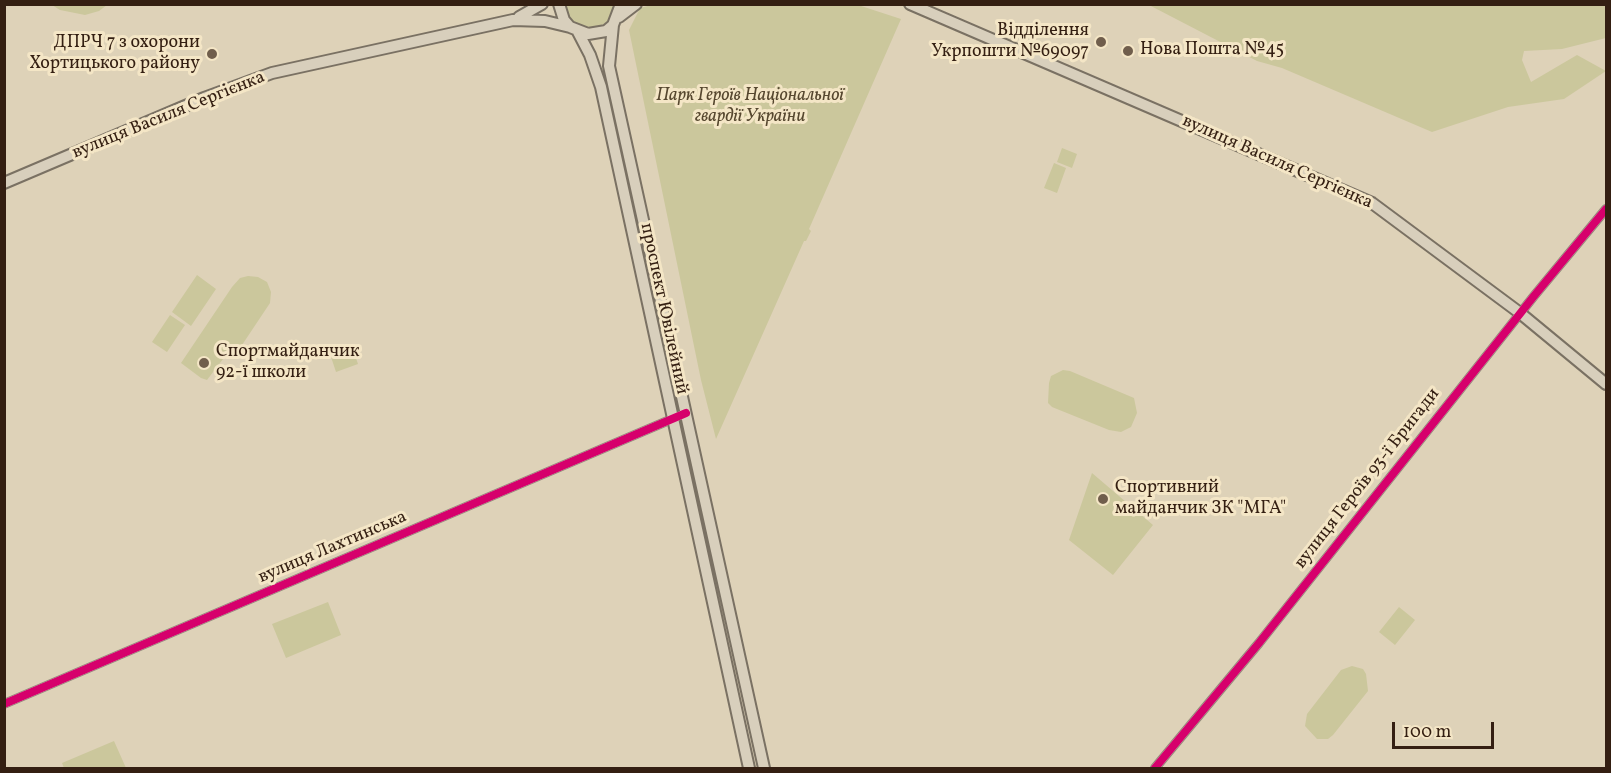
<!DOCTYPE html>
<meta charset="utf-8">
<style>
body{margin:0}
#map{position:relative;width:1611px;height:773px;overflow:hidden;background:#ded2b8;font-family:Vollkorn,serif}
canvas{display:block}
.frame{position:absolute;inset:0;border:6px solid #341f12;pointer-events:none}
.scale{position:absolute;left:1392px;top:722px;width:102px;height:27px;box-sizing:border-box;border:3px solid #341f12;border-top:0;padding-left:8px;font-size:18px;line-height:21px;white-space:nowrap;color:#341f12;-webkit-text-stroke:4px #f4e6c6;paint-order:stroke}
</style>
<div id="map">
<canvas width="1611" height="773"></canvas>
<div class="frame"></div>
<div class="scale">100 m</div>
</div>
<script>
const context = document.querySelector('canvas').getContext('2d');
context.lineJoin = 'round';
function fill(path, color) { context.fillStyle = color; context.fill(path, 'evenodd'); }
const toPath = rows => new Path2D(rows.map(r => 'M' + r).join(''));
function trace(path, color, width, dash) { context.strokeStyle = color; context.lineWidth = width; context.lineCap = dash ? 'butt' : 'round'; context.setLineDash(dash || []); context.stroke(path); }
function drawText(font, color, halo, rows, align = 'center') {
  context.font = font + ' Vollkorn,serif'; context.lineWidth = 6; context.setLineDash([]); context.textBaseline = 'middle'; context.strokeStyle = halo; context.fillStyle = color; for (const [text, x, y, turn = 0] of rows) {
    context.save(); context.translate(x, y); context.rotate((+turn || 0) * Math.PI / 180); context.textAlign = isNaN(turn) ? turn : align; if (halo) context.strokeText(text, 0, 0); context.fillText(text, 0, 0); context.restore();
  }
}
const green = toPath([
 [655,4,858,5,901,19,809,229,811,231,806,241,804,241,716,439,701,380,629,30,640,8],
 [52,5,107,5,99,11,85,15,60,10],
 [564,5,614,5,610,18,604,24,588,29,573,23,567,17],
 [1149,5,1606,5,1606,38,1562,49,1524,51,1522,60,1531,82,1577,55,1606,71,1564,99,1508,107,1432,132,1282,68,1257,61],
 [604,67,677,395,673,397,602,68],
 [1062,148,1077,154,1072,168,1057,162],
 [1054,163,1066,168,1057,193,1044,188],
 [197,275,216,289,191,326,172,312],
 [248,276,258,277,267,282,271,292,270,303,236,354,223,359,207,380,201,378,181,363,232,287,240,278],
 [170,315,185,325,167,352,152,342],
 [353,349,358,364,336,372,331,357],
 [1063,370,1070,371,1134,398,1137,413,1131,427,1121,432,1109,430,1052,407,1048,403,1049,383,1051,376],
 [1092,473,1153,525,1113,575,1069,540],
 [328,602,341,635,286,658,272,624],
 [1399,607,1415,620,1395,645,1379,632],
 [1352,666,1363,669,1366,674,1368,691,1333,735,1328,739,1317,739,1305,726,1307,714,1341,670],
 [114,741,126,768,64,768,62,763]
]);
const minor = toPath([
 [4,704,686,413],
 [1155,768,1259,643,1534,296,1606,209]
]);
const major = toPath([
 [559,4,564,20,570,27,588,34,606,31,613,25,621,4],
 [910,4,1372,203,1520,313,1606,384],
 [519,17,542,4],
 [619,17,636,4],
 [613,25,609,66,764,768],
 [578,32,590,55,601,87,749,768],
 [4,183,204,98,272,73,513,20,545,21,570,27]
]);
const cycleway = toPath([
 [4,704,686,413],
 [1155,768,1259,643,1534,296,1606,209]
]);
const markers = [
 [1101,42,6,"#705e4c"],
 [1128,51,6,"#705e4c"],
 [212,54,6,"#705e4c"],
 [204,363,6,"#705e4c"],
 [1103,499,6,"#705e4c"]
];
const poiNames = [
 ["Відділення",1089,32,"right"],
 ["Укрпошти №69097",1089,53,"right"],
 ["ДПРЧ 7 з охорони",200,44,"right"],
 ["Хортицького району",200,65,"right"],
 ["Нова Пошта №45",1140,51],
 ["Спортмайданчик",216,353],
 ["92-ї школи",216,374],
 ["Спортивний",1115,489],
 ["майданчик ЗК \"МГА\"",1115,510]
];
const parkNames = [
 ["Парк Героїв Національної",750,97],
 ["гвардії України",750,118]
];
const streetNames = [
 ["вулиця Василя Сергієнка",169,116,-22],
 ["вулиця Василя Сергієнка",1277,163,24],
 ["проспект Ювілейний",663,309,78],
 ["вулиця Героїв 93-ї Бригади",1368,479,-52],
 ["вулиця Лахтинська",333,548,-23]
];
fill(green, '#cbc79c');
trace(minor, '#928979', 10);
trace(major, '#7a7163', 14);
trace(minor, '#e4ded1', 8);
trace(major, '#d8cfbc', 10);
trace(cycleway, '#d6006c', 8);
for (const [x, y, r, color] of markers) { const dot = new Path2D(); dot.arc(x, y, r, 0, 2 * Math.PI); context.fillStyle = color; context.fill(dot); trace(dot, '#f4e6c6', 2); }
drawText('18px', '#341f12', '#f4e6c6', poiNames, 'left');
drawText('italic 18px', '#56472f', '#f4e6c6', parkNames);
drawText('18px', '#341f12', '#f4e6c6', streetNames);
</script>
